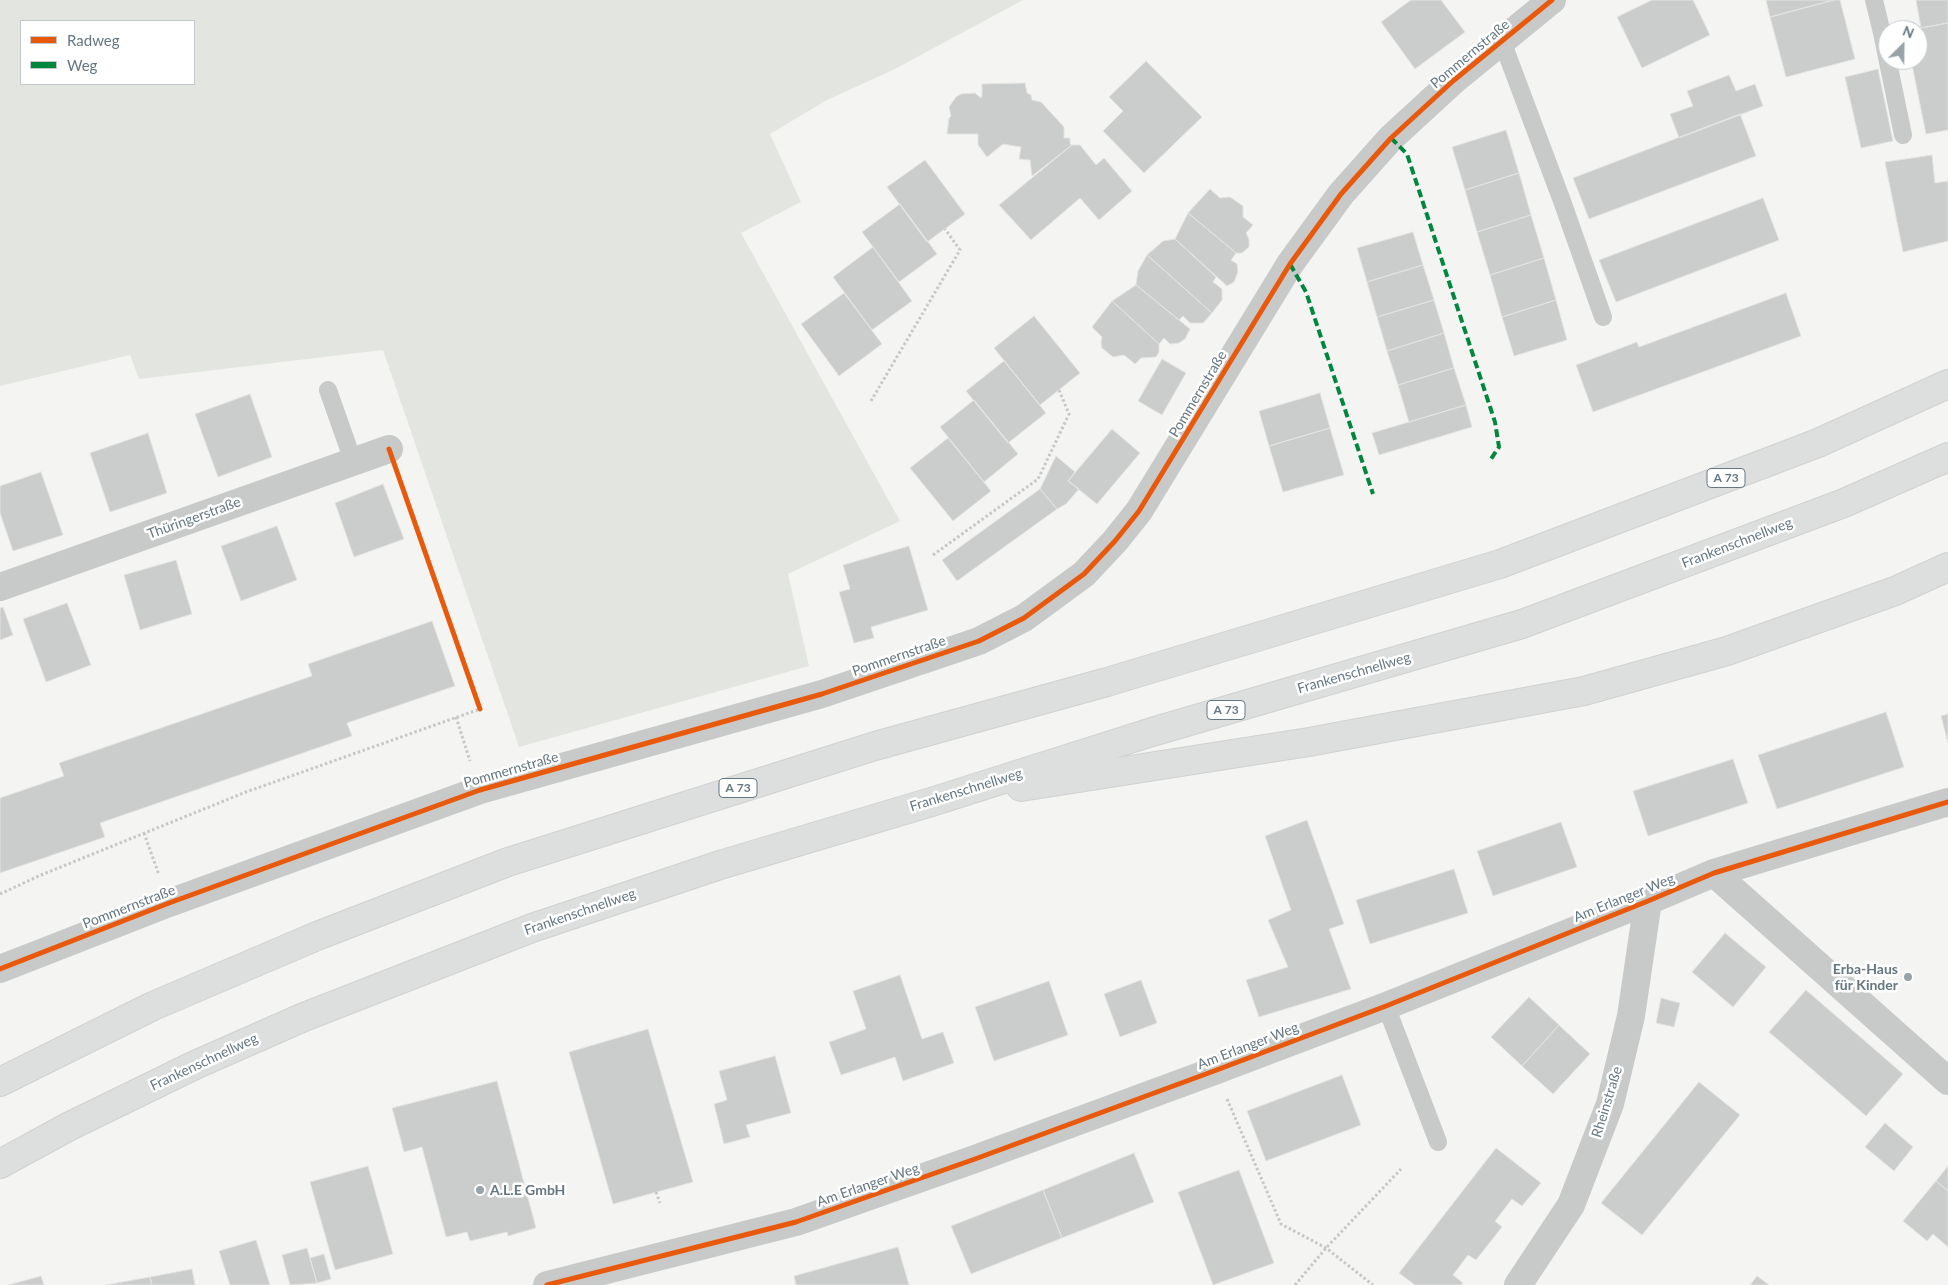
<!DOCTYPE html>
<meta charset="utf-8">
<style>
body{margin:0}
#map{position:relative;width:1948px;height:1285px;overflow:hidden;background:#f4f4f2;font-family:Lato,sans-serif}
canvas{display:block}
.legend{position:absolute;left:20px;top:20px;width:175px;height:65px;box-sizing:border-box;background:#fff;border:1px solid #c1c9cd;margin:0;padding:6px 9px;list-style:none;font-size:15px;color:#657781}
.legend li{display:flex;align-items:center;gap:10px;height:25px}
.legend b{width:25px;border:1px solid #c1c9cd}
.north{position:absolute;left:1878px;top:20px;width:50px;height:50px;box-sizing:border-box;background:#fff;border:1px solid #c1c9cd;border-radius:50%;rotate:23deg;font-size:14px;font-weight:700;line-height:20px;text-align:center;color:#657781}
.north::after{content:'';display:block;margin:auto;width:18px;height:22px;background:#97a3a9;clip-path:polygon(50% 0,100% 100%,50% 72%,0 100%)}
</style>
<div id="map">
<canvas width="1948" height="1285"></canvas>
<ul class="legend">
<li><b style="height:6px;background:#e8590c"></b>Radweg</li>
<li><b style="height:6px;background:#00873e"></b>Weg</li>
</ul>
<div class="north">N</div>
</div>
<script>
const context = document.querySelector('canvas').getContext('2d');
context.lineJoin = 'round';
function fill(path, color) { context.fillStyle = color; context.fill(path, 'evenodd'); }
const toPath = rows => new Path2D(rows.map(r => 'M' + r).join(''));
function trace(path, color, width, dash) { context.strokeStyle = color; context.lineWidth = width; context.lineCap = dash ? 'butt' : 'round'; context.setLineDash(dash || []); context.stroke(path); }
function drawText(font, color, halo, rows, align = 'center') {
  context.font = font + ' Lato,sans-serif'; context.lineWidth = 5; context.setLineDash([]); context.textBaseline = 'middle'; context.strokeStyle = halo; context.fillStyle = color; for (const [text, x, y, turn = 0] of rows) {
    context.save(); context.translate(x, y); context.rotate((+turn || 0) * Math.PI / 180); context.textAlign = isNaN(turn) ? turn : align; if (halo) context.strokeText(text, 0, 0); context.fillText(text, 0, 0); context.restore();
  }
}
const green = toPath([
 [0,0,1023,0,893,70,827,100,770,134,801,202,741,233,900,521,788,574,809,666,519,747,383,350,139,379,130,355,0,386],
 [21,21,194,21,194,84,21,84]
]);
const building = toPath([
 [1411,0,1441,0,1465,32,1415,69,1381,22,1411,0],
 [1652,0,1693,0,1710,35,1642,68,1617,17,1652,0],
 [1766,0,1834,0,1770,17,1766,0],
 [1834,0,1840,0,1855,59,1786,77,1770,17,1834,0],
 [1916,0,1948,0,1948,23,1921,28,1916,0],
 [1948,23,1948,130,1926,134,1911,60,1918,60,1918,30,1909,30,1948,23],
 [1146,61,1202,117,1144,173,1103,131,1123,111,1109,97,1146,61],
 [1878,69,1893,141,1861,148,1845,77,1878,69],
 [1729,75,1736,91,1755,84,1763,106,1679,138,1670,114,1693,106,1687,91,1729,75],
 [1025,83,1027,93,1031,95,1032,100,1041,102,1064,127,1064,138,1070,138,1070,144,1072,145,1032,176,1030,160,1019,159,1021,147,1003,144,987,157,978,145,978,134,947,134,949,118,951,116,949,107,956,97,961,94,975,93,981,98,982,96,982,84,1025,83],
 [1740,114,1756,156,1589,219,1573,178,1740,114],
 [1506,130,1519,173,1465,190,1452,147,1506,130],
 [1072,145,1080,145,1096,165,1104,158,1132,191,1099,220,1080,198,1031,240,999,205,1072,145],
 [1932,155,1935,183,1948,181,1948,241,1903,252,1885,162,1932,155],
 [925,160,965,214,927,242,887,187,925,160],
 [1519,173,1531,215,1477,232,1465,190,1519,173],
 [1210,189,1220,198,1230,197,1243,206,1243,217,1253,225,1246,233,1249,239,1249,247,1242,253,1236,253,1188,213,1210,189],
 [1763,198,1779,240,1616,302,1599,260,1763,198],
 [900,204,937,254,899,282,862,232,900,204],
 [1188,213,1236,253,1231,260,1237,264,1238,272,1234,282,1227,286,1175,239,1188,213],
 [1531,215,1544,258,1490,275,1477,232,1531,215],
 [1413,232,1423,265,1367,282,1357,248,1413,232],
 [1175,239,1216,277,1213,282,1222,289,1222,300,1212,313,1147,255,1163,241,1175,239],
 [873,247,912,301,872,330,833,277,873,247],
 [1147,255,1212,313,1203,323,1190,323,1183,316,1179,320,1136,285,1138,271,1147,255],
 [1544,258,1556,300,1502,317,1490,275,1544,258],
 [1423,265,1434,300,1377,317,1367,282,1423,265],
 [1136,285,1190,329,1185,339,1179,343,1170,344,1164,338,1159,344,1112,301,1136,285],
 [844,293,882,344,839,376,801,324,844,293],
 [1786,293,1801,336,1593,412,1576,365,1637,342,1639,347,1786,293],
 [1434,300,1444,333,1387,351,1377,317,1434,300],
 [1556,300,1567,340,1514,356,1502,317,1556,300],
 [1112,301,1159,344,1159,352,1156,357,1141,358,1135,364,1124,355,1113,357,1102,348,1101,342,1102,337,1092,327,1112,301],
 [1034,316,1080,373,1040,405,994,348,1034,316],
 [1444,333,1454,368,1398,385,1387,351,1444,333],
 [1162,359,1186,373,1162,415,1138,401,1162,359],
 [1004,361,1046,413,1008,443,966,391,1004,361],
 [1454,368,1466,405,1409,422,1398,385,1454,368],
 [1320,393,1330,428,1269,446,1259,411,1320,393],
 [250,394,272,457,218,477,195,414,250,394],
 [974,400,1018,454,984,482,940,427,974,400],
 [1466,405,1472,427,1379,455,1372,433,1466,405],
 [1330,428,1344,475,1283,492,1269,446,1330,428],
 [1112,429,1140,453,1097,504,1068,481,1112,429],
 [148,433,167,493,110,512,90,453,148,433],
 [948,438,991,491,953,521,910,468,948,438],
 [1056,456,1075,472,1068,481,1079,489,1066,504,1057,509,1040,489,1056,456],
 [41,472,63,535,13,551,0,513,0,486,41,472],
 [383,484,404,539,354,557,335,503,383,484],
 [1040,489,1057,509,957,581,942,560,1040,489],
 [277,526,297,580,241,601,221,546,277,526],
 [909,546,928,610,871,627,874,638,854,643,839,592,850,589,843,565,909,546],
 [176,560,192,614,140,630,124,575,176,560],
 [67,603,91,665,46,682,23,619,67,603],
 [3,607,13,635,0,640,0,608,3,607],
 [432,621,455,686,347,723,352,736,100,823,105,837,0,873,0,798,64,776,59,763,312,676,308,664,432,621],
 [1886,712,1904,767,1777,809,1758,755,1886,712],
 [1948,714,1948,743,1941,716,1948,714],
 [1733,759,1748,803,1648,836,1633,791,1733,759],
 [1307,820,1344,924,1329,929,1351,989,1259,1017,1246,980,1288,967,1268,920,1291,910,1265,836,1307,820],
 [1561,822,1577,867,1493,896,1477,851,1561,822],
 [1454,869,1468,913,1370,944,1356,900,1454,869],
 [1725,933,1766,967,1733,1007,1692,972,1725,933],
 [900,975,922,1039,943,1032,954,1063,903,1081,895,1057,841,1075,829,1042,866,1029,853,991,900,975],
 [1141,980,1157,1023,1120,1037,1104,994,1141,980],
 [1049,981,1068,1035,994,1061,975,1007,1049,981],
 [1806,990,1903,1074,1866,1116,1769,1032,1806,990],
 [1529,997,1559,1025,1522,1066,1491,1037,1529,997],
 [1661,998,1680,1003,1674,1027,1656,1023,1661,998],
 [1559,1025,1590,1054,1553,1094,1522,1066,1559,1025],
 [648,1029,693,1182,613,1204,569,1052,648,1029],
 [775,1056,791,1113,746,1125,750,1137,724,1144,714,1104,727,1100,719,1071,775,1056],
 [1342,1075,1361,1125,1266,1161,1247,1111,1342,1075],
 [497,1081,536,1228,508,1236,507,1232,470,1241,467,1232,446,1237,422,1147,404,1152,392,1108,497,1081],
 [1699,1082,1740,1115,1642,1235,1601,1203,1699,1082],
 [1885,1123,1913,1147,1894,1171,1865,1147,1885,1123],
 [1496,1148,1541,1183,1522,1206,1512,1199,1495,1221,1502,1227,1476,1260,1468,1255,1453,1275,1463,1283,1461,1285,1415,1285,1399,1273,1496,1148],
 [1134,1153,1154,1202,1062,1238,1043,1190,1134,1153],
 [368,1166,393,1254,335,1270,310,1182,368,1166],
 [1948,1166,1948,1191,1936,1181,1948,1166],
 [1239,1170,1274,1263,1213,1285,1178,1192,1239,1170],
 [1936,1181,1948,1191,1948,1247,1933,1234,1927,1241,1903,1221,1936,1181],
 [1043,1190,1062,1238,971,1274,951,1226,1043,1190],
 [256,1240,270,1285,230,1285,219,1251,256,1240],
 [898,1247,909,1285,796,1285,794,1276,898,1247],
 [307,1248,317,1283,290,1285,282,1255,307,1248],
 [324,1254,331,1279,317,1283,310,1258,324,1254],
 [192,1269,195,1285,152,1285,150,1277,192,1269],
 [41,1276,44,1285,8,1285,41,1276],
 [1757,1276,1769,1285,1750,1285,1757,1276],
 [150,1277,152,1285,106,1285,150,1277]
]);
const path = toPath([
 [871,401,960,250,945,229],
 [933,555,1038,479,1069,414,1059,390],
 [456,717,470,761],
 [144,833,159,875],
 [0,894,41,875,246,792,480,709],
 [1227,1099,1281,1224,1326,1248,1373,1285],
 [656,1192,660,1203],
 [1295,1285,1326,1248,1401,1169]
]);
const service = toPath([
 [1874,0,1882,33,1903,135],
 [1502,41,1562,201,1603,317],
 [328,390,353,461],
 [1386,1006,1438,1142]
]);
const minor = toPath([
 [0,587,389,449],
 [1714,873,1948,1081],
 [0,969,169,903,480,790,822,694,979,641,1024,618,1084,574,1115,541,1139,511,1290,264,1341,194,1391,138,1453,81,1552,0],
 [547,1285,796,1222,975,1159,1214,1071,1386,1006,1648,901,1714,873,1948,802],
 [1518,1285,1571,1205,1610,1104,1631,1016,1648,901]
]);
const motorway = toPath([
 [1021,787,1309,742,1584,691,1727,651,1895,591,1948,567],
 [0,1082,153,1006,317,936,508,862,875,746,1107,682,1500,564,1818,443,1948,384],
 [0,1164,68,1127,195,1065,304,1017,532,928,723,864,931,802,1152,732,1522,624,1844,503,1948,457]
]);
const quiet = toPath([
 [1391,138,1407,154,1495,422,1499,447,1491,459],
 [1290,264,1306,292,1373,494]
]);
const cycleway = toPath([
 [389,449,480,709],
 [0,969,169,903,480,790,822,694,979,641,1024,618,1084,574,1115,541,1139,511,1290,264,1341,194,1391,138,1453,81,1552,0],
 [547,1285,796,1222,975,1159,1214,1071,1386,1006,1648,901,1714,873,1948,802]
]);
const markers = [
 [1908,977,5,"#97a3a9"],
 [480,1190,5,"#97a3a9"]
];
const shields = [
 [1726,478,38],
 [1226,710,38],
 [738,788,38]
];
const shieldNames = [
 ["A 73",1726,478],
 ["A 73",1226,710],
 ["A 73",738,788]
];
const streetNames = [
 ["Pommernstraße",1470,54,-40],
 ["Pommernstraße",1198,394,-59],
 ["Thüringerstraße",194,518,-20],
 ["Frankenschnellweg",1737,543,-21],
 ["Pommernstraße",899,656,-19],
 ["Frankenschnellweg",1354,673,-16],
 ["Pommernstraße",511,770,-16],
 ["Frankenschnellweg",966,790,-17],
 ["Am Erlanger Weg",1624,898,-22],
 ["Pommernstraße",129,907,-21],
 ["Frankenschnellweg",580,912,-19],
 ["Am Erlanger Weg",1248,1046,-21],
 ["Frankenschnellweg",204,1062,-25],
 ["Rheinstraße",1607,1102,-73],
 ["Am Erlanger Weg",868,1185,-19]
];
const poiNames = [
 ["Erba-Haus",1898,969],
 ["für Kinder",1898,985],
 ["A.L.E GmbH",490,1190,"left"]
];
fill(green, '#e3e6e0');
fill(building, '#cbcccc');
trace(building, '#e3e3e2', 1);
trace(motorway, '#d0d1d1', 30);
trace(path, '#c6c7c8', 3, [2.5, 2.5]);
trace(service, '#c8caca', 18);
trace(minor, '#c8caca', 28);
trace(motorway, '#dddede', 28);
trace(quiet, '#00873e', 4, [8, 4]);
trace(cycleway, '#e8590c', 5);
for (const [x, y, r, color] of markers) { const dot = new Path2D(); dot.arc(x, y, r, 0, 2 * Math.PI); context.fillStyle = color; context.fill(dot); trace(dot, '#fff', 2); }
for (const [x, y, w] of shields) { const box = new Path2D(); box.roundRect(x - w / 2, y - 9.5, w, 19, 4); context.fillStyle = '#fff'; context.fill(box); trace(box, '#657781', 1); }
drawText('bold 12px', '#657781', null, shieldNames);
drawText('14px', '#657781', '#fff', streetNames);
drawText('bold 14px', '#657781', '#fff', poiNames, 'right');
</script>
